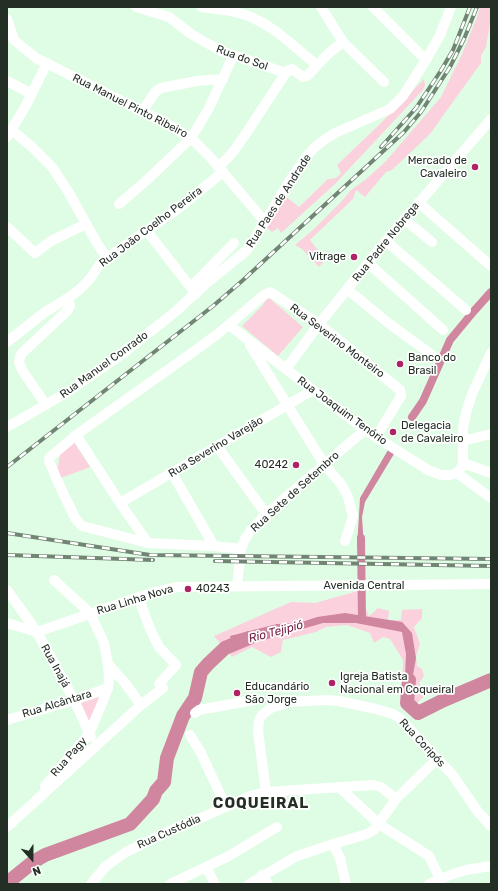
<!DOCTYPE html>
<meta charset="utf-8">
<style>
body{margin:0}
#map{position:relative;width:498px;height:891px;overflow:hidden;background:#dffde4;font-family:Rubik,sans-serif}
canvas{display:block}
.frame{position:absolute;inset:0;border:8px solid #232e25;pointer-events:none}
.north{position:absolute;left:12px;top:839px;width:40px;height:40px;-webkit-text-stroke:3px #fff;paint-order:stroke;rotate:159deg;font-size:11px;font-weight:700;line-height:16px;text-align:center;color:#232e25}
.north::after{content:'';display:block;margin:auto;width:14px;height:18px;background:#232e25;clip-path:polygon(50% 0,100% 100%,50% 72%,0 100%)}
</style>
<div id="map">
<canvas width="498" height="891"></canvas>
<div class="frame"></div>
<div class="north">N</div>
</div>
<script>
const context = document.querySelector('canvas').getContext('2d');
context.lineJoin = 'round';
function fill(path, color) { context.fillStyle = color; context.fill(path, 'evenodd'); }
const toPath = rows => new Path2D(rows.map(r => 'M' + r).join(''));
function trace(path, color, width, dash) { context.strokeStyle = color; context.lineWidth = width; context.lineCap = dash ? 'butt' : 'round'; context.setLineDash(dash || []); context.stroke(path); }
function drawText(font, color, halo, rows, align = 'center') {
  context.font = font + ' Rubik,sans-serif'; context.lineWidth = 3.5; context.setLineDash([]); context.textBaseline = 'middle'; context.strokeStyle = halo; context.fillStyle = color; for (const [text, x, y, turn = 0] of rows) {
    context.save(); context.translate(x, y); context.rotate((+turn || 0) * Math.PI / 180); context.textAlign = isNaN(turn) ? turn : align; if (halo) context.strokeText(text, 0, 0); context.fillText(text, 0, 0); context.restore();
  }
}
const green = toPath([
 [480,7,491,7,491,18,486,47,481,56,481,63,430,134,392,170,386,172,365,197,356,190,353,199,310,240,325,260,319,267,302,249,295,245,314,229,341,202,351,190,365,180,386,161,441,97,462,54,477,17],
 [424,79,425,86,422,91,335,184,281,233,278,228,272,232,266,227,284,195,299,207,328,179,336,178,341,173,337,165,380,124],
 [268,297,303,327,278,356,242,326,262,306],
 [72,439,90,467,58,479,58,467,60,454],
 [358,591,369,616,378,608,389,611,388,620,401,620,402,610,422,609,422,618,414,627,420,644,416,656,417,666,422,669,424,676,419,683,420,686,426,686,427,694,416,704,402,694,403,660,390,639,383,637,374,643,370,633,347,625,326,627,316,632,283,640,281,652,271,657,252,647,232,657,214,636,291,602,315,603],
 [104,694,91,727,80,703,99,697]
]);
const water = toPath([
 [388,450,394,454,365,502,362,517,364,547,357,547,360,498],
 [345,613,402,622,412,633,416,658,409,698,404,700,406,654,402,632,356,623,323,623,233,649,230,636,277,624,299,623,317,617]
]);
const canal = toPath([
 [412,417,423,401,450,340,474,311,491,292],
 [361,538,362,620]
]);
const river = toPath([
 [409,680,407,703,418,713,444,700,491,680],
 [7,883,33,862,45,855,130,824,153,799,156,791,164,782,167,758,183,716,195,698,201,672,208,664,225,648,249,638]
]);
const minor = toPath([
 [136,7,169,17,191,34,221,51,286,73],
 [201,7,231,11,249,16,263,23,277,32,317,65],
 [321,7,343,42,384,82],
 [373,7,426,60],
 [7,19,14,40,36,58,162,121,191,138,210,157,265,222],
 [7,81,32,94],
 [142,112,155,92,161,88,197,81,223,79],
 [12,130,32,147,52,167,69,193,98,245,107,258],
 [7,137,25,107,47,63],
 [219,167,233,152,245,135,287,71,292,69,303,77,307,76,329,53,343,42],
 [418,202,491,266],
 [119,204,147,180,191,138,208,110,233,56],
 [404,219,432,242],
 [7,227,35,253,51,241,86,224],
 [146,230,196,294],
 [386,241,466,310],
 [368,263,443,330],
 [191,287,234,243],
 [347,289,387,322,432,355],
 [229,325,365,430,428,470,441,475,450,475,457,473,461,468,463,463,463,428,466,413,472,394,491,353],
 [7,342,45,312,68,298,80,289,89,280,100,264,107,258,175,211,223,172],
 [250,345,324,464,341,484,348,497,353,517,345,541],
 [286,369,319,324,386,241,491,119],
 [46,405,22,370,19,362,20,357,22,353,68,310,70,306,68,298],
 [7,427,66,393,121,355,175,312,209,281,246,251,252,243,290,180,306,157,314,148,324,140,335,133,390,109,403,96,426,60,440,35,451,7],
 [76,435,120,503,148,543],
 [462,441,491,434],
 [217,446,266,514],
 [463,463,491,473],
 [172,473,214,546],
 [457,473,491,498],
 [120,503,313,390],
 [241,549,214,546,148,543,82,526,75,518,57,480,49,461,49,458,76,435,200,347,220,332,264,295,270,292,319,324,400,390,401,396,376,437],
 [237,586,241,549,245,539,251,530,266,514,365,430],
 [7,590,37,632,74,700,91,737],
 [7,623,37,632,151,593,178,587,491,584],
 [108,664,125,683,141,705],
 [195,713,199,710,254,700],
 [7,720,74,700,108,688],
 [190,735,201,753,226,807],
 [45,786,89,734,103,701,108,688,109,680,108,664,104,643,90,613,54,580],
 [339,787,379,824,429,856,440,879],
 [266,792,258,731,259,720,262,715,271,708,290,702,326,700,339,701,376,709,393,714,401,719,437,759,452,774,478,812,491,826],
 [7,827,141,705,163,688,159,684,176,665,159,647,151,631,138,597],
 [333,844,340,858,346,884],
 [206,867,215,884],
 [262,875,268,884],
 [91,884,106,866,126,852,176,828,192,822,250,796,266,792,373,785,381,787,396,799],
 [170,884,227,857,277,827],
 [249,884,297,856,333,844,367,834,374,830,396,799,437,759],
 [429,884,453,874,466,870,491,866]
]);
const rail = toPath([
 [381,147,416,108,440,72,453,50,470,7],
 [7,467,213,306,242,281,404,132,421,112,450,67,464,39,477,7],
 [7,533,150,555,491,559],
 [7,555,153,560],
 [215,561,491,566]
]);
const markers = [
 [475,167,4,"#ad2363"],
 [354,257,4,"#ad2363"],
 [400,364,4,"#ad2363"],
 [393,432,4,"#ad2363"],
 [296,465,4,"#ad2363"],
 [188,589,4,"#ad2363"],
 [332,683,4,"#ad2363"],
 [237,693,4,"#ad2363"]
];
const streetNames = [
 ["Rua do Sol",242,58,20],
 ["Rua Manuel Pinto Ribeiro",130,106,27],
 ["Rua Paes de Andrade",279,201,-57],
 ["Rua João Coelho Pereira",151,227,-37],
 ["Rua Padre Nobrega",386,242,-51],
 ["Rua Severino Monteiro",337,341,37],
 ["Rua Manuel Conrado",104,365,-36],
 ["Rua Joaquim Tenório",342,411,36],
 ["Rua Severino Varejão",216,447,-31],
 ["Rua Sete de Setembro",295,492,-42],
 ["Avenida Central",364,586],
 ["Rua Linha Nova",135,600,-17],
 ["Rua Inajá",55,666,61],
 ["Rua Alcântara",57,704,-17],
 ["Rua Coripós",422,743,47],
 ["Rua Pagy",69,757,-49],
 ["Rua Custódia",169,832,-24]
];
const poiNames = [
 ["Mercado de",467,161,"right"],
 ["Cavaleiro",467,174,"right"],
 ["Vitrage",346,257,"right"],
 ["Banco do",408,358],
 ["Brasil",408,371],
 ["Delegacia",401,426],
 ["de Cavaleiro",401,439],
 ["40242",288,465,"right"],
 ["40243",196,589],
 ["Igreja Batista",340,677],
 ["Nacional em Coqueiral",340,690],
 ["Educandário",245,687],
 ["São Jorge",245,700]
];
const waterNames = [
 ["Rio Tejipió",276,632,-15]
];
const districtNames = [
 ["COQUEIRAL",261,804]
];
fill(green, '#fcd1de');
fill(water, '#d0869f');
trace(canal, '#d0869f', 8);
trace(river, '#d0869f', 14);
trace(minor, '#fff', 10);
trace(rail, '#728575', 4);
trace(rail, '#fff', 2.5, [8]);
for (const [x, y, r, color] of markers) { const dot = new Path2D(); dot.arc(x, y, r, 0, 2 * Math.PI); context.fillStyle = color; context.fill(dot); trace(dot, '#fff', 1.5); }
drawText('11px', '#232e25', '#fff', streetNames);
drawText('11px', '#232e25', '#fff', poiNames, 'left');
drawText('italic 12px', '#772146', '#fff', waterNames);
context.letterSpacing = '1px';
drawText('bold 15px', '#232e25', '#fff', districtNames);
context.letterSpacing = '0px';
</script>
